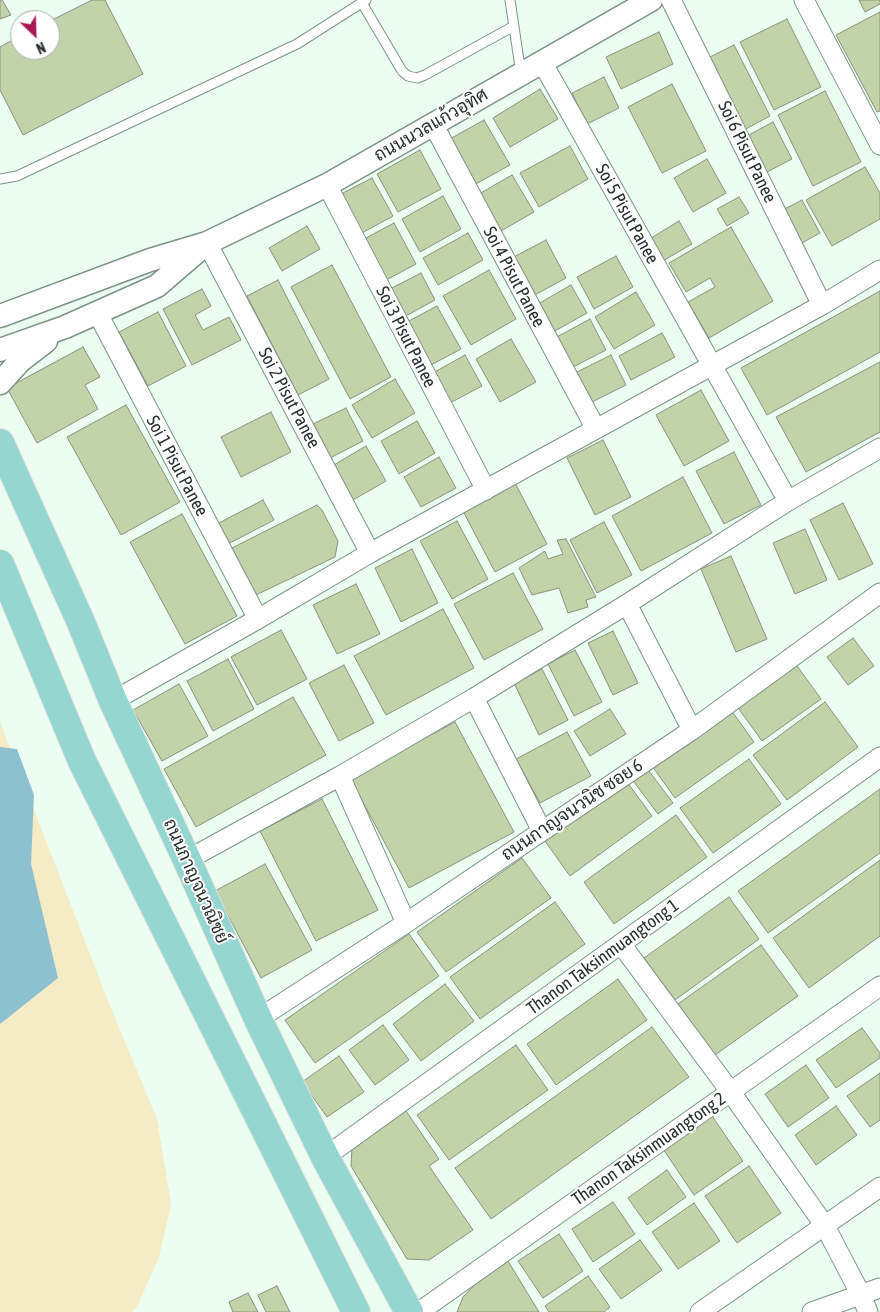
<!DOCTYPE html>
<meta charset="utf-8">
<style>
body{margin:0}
#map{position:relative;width:880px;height:1312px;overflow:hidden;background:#ebfef1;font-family:"Asap Condensed",sans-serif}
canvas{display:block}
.north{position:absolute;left:10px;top:10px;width:50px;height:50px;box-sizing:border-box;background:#fff;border:1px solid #a9acaa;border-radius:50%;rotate:156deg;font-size:14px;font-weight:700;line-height:20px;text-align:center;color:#27302a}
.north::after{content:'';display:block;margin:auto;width:18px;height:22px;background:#a91953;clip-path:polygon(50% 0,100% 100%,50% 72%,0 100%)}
</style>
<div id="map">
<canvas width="880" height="1312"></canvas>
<div class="north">N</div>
</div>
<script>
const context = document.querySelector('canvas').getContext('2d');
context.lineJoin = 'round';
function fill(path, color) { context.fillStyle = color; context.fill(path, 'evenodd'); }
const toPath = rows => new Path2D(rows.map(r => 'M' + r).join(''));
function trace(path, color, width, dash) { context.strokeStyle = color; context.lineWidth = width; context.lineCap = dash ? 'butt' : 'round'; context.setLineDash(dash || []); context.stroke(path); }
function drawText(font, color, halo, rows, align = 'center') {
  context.font = font + ' "Asap Condensed",Sarabun,sans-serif'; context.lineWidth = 4; context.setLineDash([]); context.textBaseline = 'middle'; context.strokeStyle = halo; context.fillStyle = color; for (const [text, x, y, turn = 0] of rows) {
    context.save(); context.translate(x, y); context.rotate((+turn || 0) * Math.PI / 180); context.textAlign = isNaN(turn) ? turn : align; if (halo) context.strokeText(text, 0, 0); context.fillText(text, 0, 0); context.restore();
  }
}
const green = toPath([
 [0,722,110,1006,157,1119,171,1204,159,1257,137,1307,132,1312,0,1312]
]);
const water = toPath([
 [0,747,17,749,34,795,31,864,58,978,0,1024]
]);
const building = toPath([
 [0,0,2,0,11,15,0,19,0,0],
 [92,0,105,0,143,74,23,135,0,90,0,47,20,36,20,50,50,50,50,21,92,0],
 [859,0,880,0,880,4,865,12,859,0],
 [880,12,880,111,877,112,836,35,880,12],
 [787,19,821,87,774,110,740,42,787,19],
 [659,32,673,64,621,89,606,57,659,32],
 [734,45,770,116,742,131,706,59,734,45],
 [604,77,619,108,587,124,572,93,604,77],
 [672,84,706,151,662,173,628,107,672,84],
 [540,89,558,119,510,147,493,118,540,89],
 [825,91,861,162,813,186,778,115,825,91],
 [484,120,510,165,474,185,448,140,484,120],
 [773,122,792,159,767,172,747,136,773,122],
 [570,146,588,179,539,207,520,173,570,146],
 [420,150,441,189,398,212,377,174,420,150],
 [707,159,726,193,693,212,674,178,707,159],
 [865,167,880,193,880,219,832,246,806,200,865,167],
 [512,175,534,212,501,231,479,194,512,175],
 [372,178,393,216,362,233,341,194,372,178],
 [443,196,461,229,420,252,402,219,443,196],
 [739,197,749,213,727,226,717,209,739,197],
 [802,200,820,233,800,244,781,211,802,200],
 [679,221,692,244,661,262,648,240,679,221],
 [394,223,416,264,386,280,364,239,394,223],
 [307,226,320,249,282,271,269,248,307,226],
 [731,227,773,301,709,338,688,302,715,287,710,278,686,292,669,263,731,227],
 [468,233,483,260,438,285,423,258,468,233],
 [546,240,566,278,533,296,512,258,546,240],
 [616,256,633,287,594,309,577,277,616,256],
 [332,265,391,377,350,399,291,287,332,265],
 [489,270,516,319,471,345,443,296,489,270],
 [421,273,435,300,404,317,390,289,421,273],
 [278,280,329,379,298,395,247,296,278,280],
 [571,285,587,313,553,332,538,304,571,285],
 [202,289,211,306,195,315,203,330,229,317,241,340,192,365,163,309,202,289],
 [880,291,880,352,767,415,741,368,880,291],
 [636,292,655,325,614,349,595,317,636,292],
 [437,306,461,349,429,366,405,323,437,306],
 [158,312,186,366,148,386,119,332,158,312],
 [590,319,606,350,571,368,555,338,590,319],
 [662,333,675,357,631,380,619,356,662,333],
 [511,339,536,382,500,402,476,359,511,339],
 [83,347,100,377,85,385,98,409,37,443,7,388,83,347],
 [465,355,482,386,450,403,433,373,465,355],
 [611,355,626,385,590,403,575,373,611,355],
 [880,362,880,432,806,472,776,417,880,362],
 [395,379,415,413,372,438,352,405,395,379],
 [701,390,729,441,684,466,656,415,701,390],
 [126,405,180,502,121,535,67,437,126,405],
 [346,408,363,441,330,458,313,424,346,408],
 [271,412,291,452,241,477,221,437,271,412],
 [417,421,435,453,399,474,381,441,417,421],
 [603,440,631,497,595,515,567,458,603,440],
 [366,446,386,481,353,500,332,466,366,446],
 [734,452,761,505,724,524,696,471,734,452],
 [439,457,456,488,421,507,404,477,439,457],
 [683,477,712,533,641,571,612,516,683,477],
 [515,483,547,544,495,572,463,511,515,483],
 [263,500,274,520,228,544,217,524,263,500],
 [843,503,873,564,839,580,810,520,843,503],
 [317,505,322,510,338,541,335,557,256,595,232,548,317,505],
 [182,514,237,616,185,644,130,542,182,514],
 [457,521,488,579,452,599,420,541,457,521],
 [604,522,632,575,597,593,570,540,604,522],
 [805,529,827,580,795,594,773,543,805,529],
 [566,539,596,597,586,600,588,607,568,613,559,588,532,595,519,568,545,551,548,559,563,554,557,540,566,539],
 [412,549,438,603,401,622,375,568,412,549],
 [731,556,767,639,736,652,701,569,731,556],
 [513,573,543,629,484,660,454,604,513,573],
 [356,584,380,634,337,654,313,605,356,584],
 [443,609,474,668,386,715,354,656,443,609],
 [281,630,307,679,257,705,231,657,281,630],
 [613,631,638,683,613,695,588,643,613,631],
 [853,638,874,666,848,685,827,657,853,638],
 [575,650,602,702,574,716,548,664,575,650],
 [228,659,254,709,213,731,187,681,228,659],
 [795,663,821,699,762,741,736,705,795,663],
 [344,665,374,723,339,741,309,683,344,665],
 [542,669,568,720,539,735,514,683,542,669],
 [179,684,208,736,162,761,133,710,179,684],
 [293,697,326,755,196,827,164,769,293,697],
 [825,702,858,747,787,800,753,755,825,702],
 [610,709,626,734,590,756,574,731,610,709],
 [731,710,754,742,675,798,652,766,731,710],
 [455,722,514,832,409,888,350,778,455,722],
 [567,732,591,776,540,803,516,759,567,732],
 [749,759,781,804,713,853,680,808,749,759],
 [646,767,673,803,658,814,631,778,646,767],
 [627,782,652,816,570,876,545,841,627,782],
 [880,789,880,853,768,933,738,891,880,789],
 [322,799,378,910,316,941,260,831,322,799],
 [676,815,707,857,614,924,584,882,676,815],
 [522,858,551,898,446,972,417,932,522,858],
 [880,860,880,936,809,988,773,938,880,860],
 [265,864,312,950,261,978,215,891,265,864],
 [729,897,759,939,675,1000,644,958,729,897],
 [555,902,585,944,480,1019,450,977,555,902],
 [409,934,439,976,315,1063,285,1020,409,934],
 [761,945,798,996,715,1055,678,1004,761,945],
 [618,979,647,1020,556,1085,527,1044,618,979],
 [445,984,474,1021,421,1061,393,1024,445,984],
 [383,1025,409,1060,375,1085,349,1050,383,1025],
 [652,1027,689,1077,491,1219,455,1168,652,1027],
 [862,1028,880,1053,880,1058,836,1088,816,1060,862,1028],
 [516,1045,548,1090,449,1160,417,1115,516,1045],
 [339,1056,364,1092,327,1117,302,1082,339,1056],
 [806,1065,829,1098,788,1127,765,1094,806,1065],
 [880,1073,880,1120,870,1127,847,1096,880,1073],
 [836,1106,857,1135,816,1165,795,1135,836,1106],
 [406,1111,439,1159,429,1166,473,1230,429,1260,407,1259,351,1166,352,1148,406,1111],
 [712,1116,743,1161,694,1195,663,1149,712,1116],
 [749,1166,781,1213,737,1243,705,1196,749,1166],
 [667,1170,686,1197,647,1225,628,1198,667,1170],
 [613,1202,635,1234,593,1262,572,1229,613,1202],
 [694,1203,720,1241,678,1269,652,1232,694,1203],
 [559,1234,583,1271,543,1298,518,1261,559,1234],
 [640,1240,662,1270,621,1299,599,1269,640,1240],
 [508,1261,539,1312,457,1312,463,1297,482,1277,508,1261],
 [588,1276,610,1307,604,1312,549,1312,545,1306,588,1276],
 [277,1286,290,1312,266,1312,258,1295,277,1286],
 [248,1293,258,1312,233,1312,229,1302,248,1293]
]);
const service = toPath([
 [510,0,521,74],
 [362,3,402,71,408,76,417,78,425,75,514,26],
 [0,179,17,176,297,44,366,0]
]);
const minor = toPath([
 [671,0,822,305],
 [804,0,880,145],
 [542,62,788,501],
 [433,124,596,429],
 [327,185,486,490],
 [207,243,370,553],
 [97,312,258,619],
 [627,604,692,730],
 [474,698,542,831],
 [113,701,258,619,370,553,822,305,880,270],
 [340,776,406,923],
 [187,860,340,776,474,698,627,604,788,501,880,448],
 [621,944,730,1091,825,1226,861,1295,868,1312],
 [258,1019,406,923,692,730,880,593],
 [325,1157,880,757],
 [419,1312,880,986],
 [700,1312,880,1187],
 [812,1312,880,1288]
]);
const tertiary = toPath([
 [0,316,150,260,207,243,327,185,651,0],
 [0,350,65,327,157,286,200,249],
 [0,383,20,361,46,341]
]);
const primary = toPath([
 [0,443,80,620,113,701,187,860,258,1019,325,1157,409,1312],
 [0,564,82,761,356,1312]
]);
const streetNames = [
 ["ถนนนวลแก้วอุทิศ",431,125,-30],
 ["Soi 6 Pisut Panee",747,152,64],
 ["Soi 5 Pisut Panee",627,214,61],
 ["Soi 4 Pisut Panee",514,277,62],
 ["Soi 3 Pisut Panee",406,337,63],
 ["Soi 2 Pisut Panee",289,398,62],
 ["Soi 1 Pisut Panee",177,466,62],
 ["ถนนกาญจนวนิช ซอย 6",572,810,-34],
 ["ถนนกาญจนวณิชย์",196,881,66],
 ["Thanon Taksinmuangtong 1",603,957,-36],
 ["Thanon Taksinmuangtong 2",649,1149,-35]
];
fill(green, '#f5ebc4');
fill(water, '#8ec1d0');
fill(building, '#c2d3aa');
trace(building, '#89927d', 1);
trace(service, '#7d9385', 11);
trace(minor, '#7d9385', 21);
trace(tertiary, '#7d9385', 25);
trace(primary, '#e1e2e1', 30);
trace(service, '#fff', 9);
trace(minor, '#fff', 19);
trace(tertiary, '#fff', 22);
trace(primary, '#95d6d0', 28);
drawText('18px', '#27302a', '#fff', streetNames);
</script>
